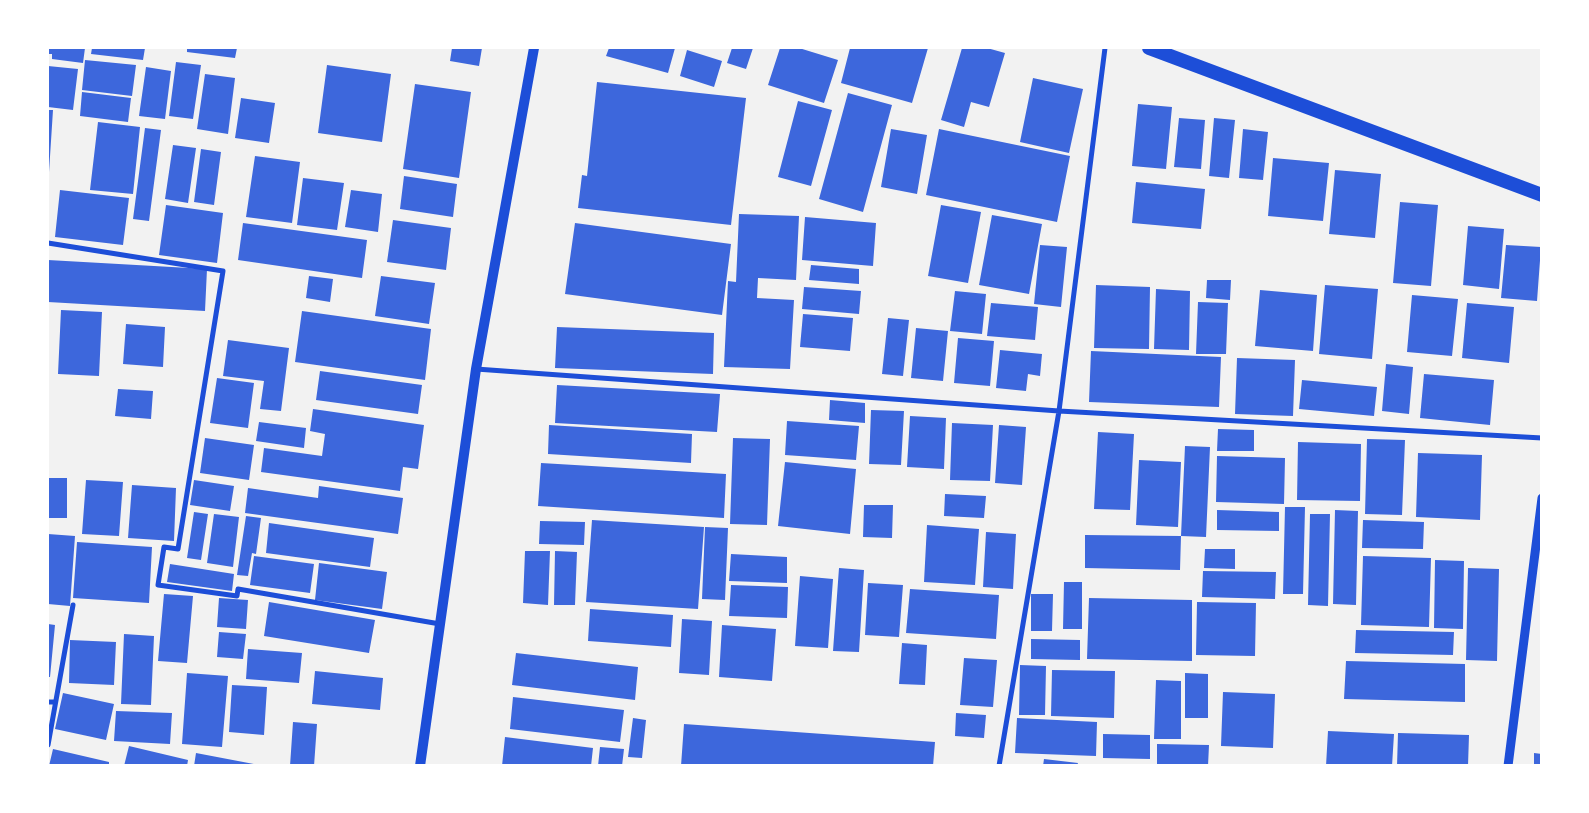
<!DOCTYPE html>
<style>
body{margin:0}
#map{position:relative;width:1589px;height:813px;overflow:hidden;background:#f2f2f2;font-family:"Nunito Sans",sans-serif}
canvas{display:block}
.frame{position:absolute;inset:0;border:49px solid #fff;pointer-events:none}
</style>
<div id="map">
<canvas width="1589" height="813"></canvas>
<div class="frame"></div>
</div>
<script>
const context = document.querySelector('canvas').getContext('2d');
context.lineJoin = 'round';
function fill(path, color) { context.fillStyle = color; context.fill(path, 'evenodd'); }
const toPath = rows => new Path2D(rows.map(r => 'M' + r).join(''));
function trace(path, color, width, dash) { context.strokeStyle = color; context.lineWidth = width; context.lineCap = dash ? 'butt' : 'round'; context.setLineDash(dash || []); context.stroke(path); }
const building = toPath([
 [48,48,85,48,83,63,52,59,52,54,48,54],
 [92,48,145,48,143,60,91,54],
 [187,48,237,48,235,58,187,52],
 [452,48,482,48,479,66,450,61],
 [609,48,675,48,668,73,606,56],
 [732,48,753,48,746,69,727,63],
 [780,48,799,48,838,60,824,103,768,85],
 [850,48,928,48,912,103,841,83],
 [962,48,987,48,1005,53,989,107,971,102,964,127,941,120],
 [687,50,722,61,714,87,680,76],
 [85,60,136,65,132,96,82,90],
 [176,62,201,65,193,119,169,116],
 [327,65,391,74,382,142,318,133],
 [48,66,78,69,73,110,48,107],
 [146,67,171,71,165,119,139,116],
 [205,74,235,78,228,134,197,129],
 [1033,78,1083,89,1069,153,1020,142],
 [597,82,746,98,731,225,578,208,582,175,587,176],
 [415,84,471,92,459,178,403,169],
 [82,92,131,98,128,122,80,116],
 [848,93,892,105,863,212,819,199],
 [241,98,275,103,269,143,235,138],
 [798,101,832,110,811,186,778,177],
 [1138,104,1172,107,1166,169,1132,166],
 [48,110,53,110,49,172,48,171],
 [1179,118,1205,120,1201,169,1174,167],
 [1214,118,1235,120,1229,178,1209,176],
 [98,122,140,127,133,194,90,190],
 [145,128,161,130,149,221,133,219],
 [891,129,927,135,917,194,881,187],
 [939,129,1070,156,1057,222,926,195],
 [1243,129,1268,132,1263,180,1239,178],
 [173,145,196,148,188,203,165,199],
 [201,149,221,152,214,205,194,202],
 [255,156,300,162,292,223,246,217],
 [1273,158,1329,163,1323,221,1268,216],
 [1335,170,1381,174,1375,238,1329,234],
 [404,176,457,184,453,217,400,209],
 [303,178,344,183,337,230,297,225],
 [1136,182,1205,189,1201,229,1132,223],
 [60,190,129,198,123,245,55,237],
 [351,190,382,194,378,232,345,227],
 [1400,202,1438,205,1431,286,1393,283],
 [166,205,223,213,217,263,159,255],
 [941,205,981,212,968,283,928,276],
 [739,214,799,216,796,280,758,278,757,298,794,300,790,369,724,367,728,281,736,282],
 [992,215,1042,224,1029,294,979,285],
 [805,217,876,223,873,266,802,260],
 [393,220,451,228,446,270,387,262],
 [243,223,367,240,362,278,238,260],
 [575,223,731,244,722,315,565,294],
 [1468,226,1504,229,1499,289,1463,285],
 [1040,245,1067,247,1061,307,1034,304],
 [1506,245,1541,247,1537,301,1501,298],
 [48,260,207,269,205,311,48,302],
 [811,265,859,269,859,284,809,280],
 [309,276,333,279,330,302,306,298],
 [381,276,435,283,429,324,375,316],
 [1207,280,1231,280,1230,300,1206,298],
 [1096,285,1150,287,1149,349,1094,348],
 [1325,285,1378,289,1372,359,1319,354],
 [804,287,861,291,859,314,802,309],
 [1156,289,1190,291,1189,350,1154,349],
 [1260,290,1317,295,1313,351,1255,346],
 [955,291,986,294,982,334,950,331],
 [1412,295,1458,299,1452,356,1407,352],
 [1198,302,1228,303,1226,354,1196,354],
 [991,303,1038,307,1035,340,987,336],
 [1467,303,1514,307,1509,363,1462,358],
 [61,310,102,312,99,376,58,374],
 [302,311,431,329,425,380,295,362],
 [803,314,853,318,850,351,800,347],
 [888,318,909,320,903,376,882,374],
 [126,324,165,327,163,367,123,364],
 [557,327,714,333,713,374,555,368],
 [916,328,948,331,943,381,911,378],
 [958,338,994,341,990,386,954,383],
 [228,340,289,348,281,411,260,409,264,381,223,376],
 [1000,350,1042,354,1040,376,1028,374,1026,391,996,388],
 [1091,351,1221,357,1219,407,1089,402],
 [1237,358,1295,360,1293,416,1235,414],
 [1386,364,1413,367,1409,414,1382,411],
 [320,371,422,385,418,414,316,400],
 [1424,374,1494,380,1490,425,1420,418],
 [217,378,254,383,248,428,210,423],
 [1302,380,1377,387,1374,416,1299,409],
 [557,385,720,394,717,432,555,423],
 [118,389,153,391,151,419,115,416],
 [830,400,865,403,865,423,829,420],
 [313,409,424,425,418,469,403,467,400,491,261,472,264,448,322,456,325,434,310,431],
 [871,410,904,411,901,465,869,464],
 [910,416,946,418,944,469,907,467],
 [787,421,859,426,856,460,785,455],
 [259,422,306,428,304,448,256,441],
 [952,423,993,425,990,481,950,480],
 [549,425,692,434,691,463,548,454],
 [999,425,1026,427,1022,485,995,483],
 [1218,429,1254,430,1254,451,1217,451],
 [1098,432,1134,434,1130,510,1094,509],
 [205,438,254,445,249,480,200,473],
 [733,438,770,439,767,525,730,524],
 [1367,439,1405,440,1402,515,1365,514],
 [1298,442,1361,444,1360,501,1297,500],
 [1185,446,1210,447,1206,537,1181,536],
 [1418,453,1482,455,1480,520,1416,517],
 [1217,456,1285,458,1284,504,1216,502],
 [1139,460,1181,462,1178,527,1136,525],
 [785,462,856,469,850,534,778,526],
 [541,463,726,474,724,518,538,506],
 [48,478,67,478,67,518,48,518],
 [86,480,123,482,119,536,82,534],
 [194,480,234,486,230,511,190,505],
 [132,485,176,488,174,541,128,538],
 [319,486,403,498,398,534,245,513,248,488,318,498],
 [945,494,986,496,984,518,944,516],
 [864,505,893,505,892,538,863,537],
 [1285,507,1305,507,1303,594,1283,594],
 [1217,510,1279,512,1279,531,1217,530],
 [1335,510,1358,511,1356,605,1333,604],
 [194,512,208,514,201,560,187,558],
 [214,514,239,517,233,567,207,563],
 [1310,514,1330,514,1328,606,1308,605],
 [246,516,261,518,256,554,252,553,248,576,237,575],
 [592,520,704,527,698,609,586,602],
 [1363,520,1424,522,1423,549,1362,548],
 [540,521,585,522,584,545,539,544],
 [269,523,374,538,370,567,266,553],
 [927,525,979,529,975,585,924,582],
 [705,527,728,528,725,600,702,599],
 [986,532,1016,534,1013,589,983,587],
 [48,534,75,536,70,606,48,604],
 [1085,535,1181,536,1180,570,1085,568],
 [77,542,152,547,149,603,73,598],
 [1205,549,1235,549,1235,569,1204,568],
 [525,551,550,551,548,605,523,603],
 [555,551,577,552,575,605,554,605],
 [731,554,787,557,787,583,729,581],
 [254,556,314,564,310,593,250,585],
 [1363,556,1431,558,1429,627,1361,625],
 [1435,560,1464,561,1463,629,1434,628],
 [319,563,387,572,382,609,315,600],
 [170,564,234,574,232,591,167,582],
 [839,568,864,570,859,652,833,651],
 [1468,568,1499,569,1497,661,1466,660],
 [1203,571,1276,572,1275,599,1202,597],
 [800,576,833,579,828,648,795,646],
 [1064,582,1082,582,1082,629,1063,629],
 [868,583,903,585,899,637,865,635],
 [731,585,788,587,787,618,729,616],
 [910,589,999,595,996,639,906,633],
 [164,594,193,596,187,663,158,661],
 [1031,594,1053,594,1052,631,1031,631],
 [219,598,248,600,246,629,217,627],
 [1089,598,1192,600,1192,661,1087,659],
 [269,602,375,620,369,653,264,636],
 [1197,602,1256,603,1255,656,1196,655],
 [590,609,673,615,671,647,588,641],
 [682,619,712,621,709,675,679,673],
 [48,624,55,625,50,677,48,677],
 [722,625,776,629,772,681,719,677],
 [1356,630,1454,632,1453,655,1355,653],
 [219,632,246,634,243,659,217,657],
 [124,634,154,636,151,705,121,704],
 [1031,639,1080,640,1080,660,1031,659],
 [70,640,116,642,114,685,69,683],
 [902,643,927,645,925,685,899,684],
 [248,649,302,653,299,683,246,679],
 [516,653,638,667,635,700,512,685],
 [964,658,997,660,993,707,960,705],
 [1346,661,1465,664,1465,702,1344,699],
 [1020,665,1046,666,1045,715,1019,715],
 [1052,670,1115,671,1114,718,1051,716],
 [315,671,383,678,380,710,312,704],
 [187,673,228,676,222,747,182,744],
 [1185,673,1208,674,1208,718,1185,718],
 [1156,680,1181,681,1181,739,1154,739],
 [232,685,267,687,264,735,229,732],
 [1223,692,1275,694,1273,748,1221,746],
 [63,693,114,704,106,740,55,729],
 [513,697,624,710,620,742,510,729],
 [116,711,172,713,170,744,114,741],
 [956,713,986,715,984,738,955,736],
 [633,718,646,720,642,758,628,757],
 [1017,718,1097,722,1096,756,1015,753],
 [293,722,317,724,314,766,290,766],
 [684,724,935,742,933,766,681,766],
 [1328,731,1394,734,1392,766,1326,766],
 [1398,733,1469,735,1468,766,1397,766],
 [1103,734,1150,735,1150,759,1103,758],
 [505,737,593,748,591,766,502,766],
 [1157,744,1209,745,1208,766,1157,766],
 [129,746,188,760,187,766,124,766],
 [600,747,624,749,622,766,598,766],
 [53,749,109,762,109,766,49,766],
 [196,753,259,765,259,766,194,766],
 [1534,753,1542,754,1542,766,1534,766],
 [1044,759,1078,763,1077,766,1043,766]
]);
const minor = toPath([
 [48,243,223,271,178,549,164,547,158,585,237,596,238,589,440,624],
 [476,369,1059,411,1542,438],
 [48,702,55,702],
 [48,745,73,605],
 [999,766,1059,411,1105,48]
]);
const tertiary = toPath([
 [1508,766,1542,498]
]);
const secondary = toPath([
 [420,766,476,369,534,48]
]);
const trunk = toPath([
 [1149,48,1542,195]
]);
fill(building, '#3d67dc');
trace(minor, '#1d4ed8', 5);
trace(tertiary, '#1d4ed8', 9);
trace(secondary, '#1d4ed8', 10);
trace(trunk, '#1d4ed8', 14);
</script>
